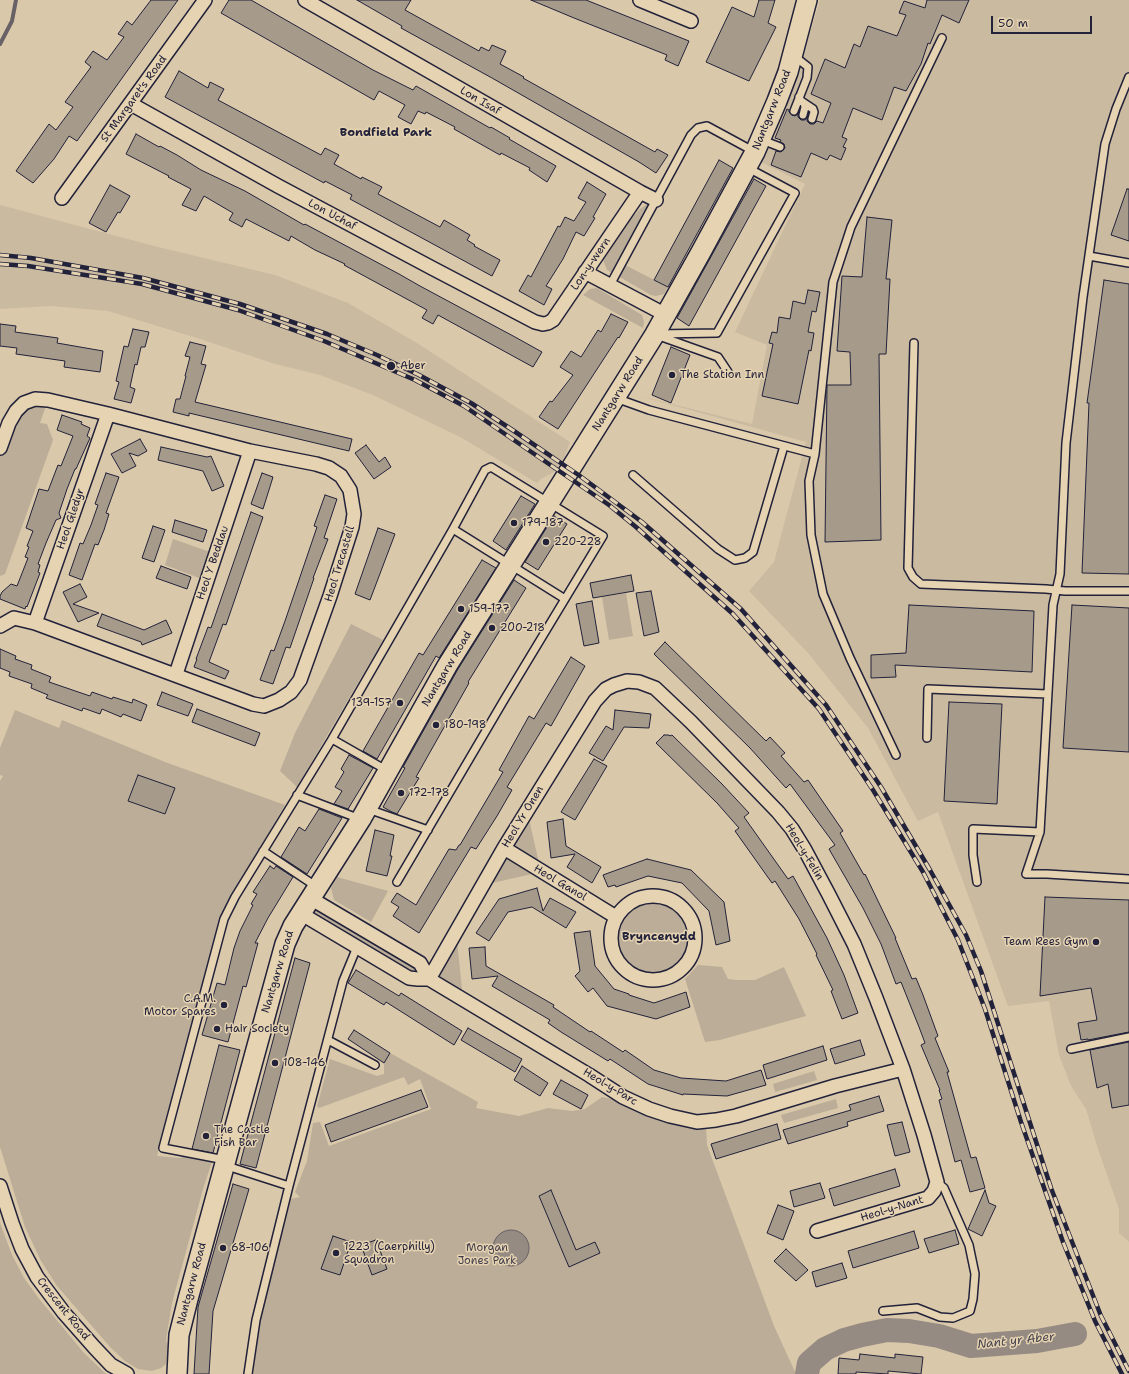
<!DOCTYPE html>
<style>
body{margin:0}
#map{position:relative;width:1129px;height:1374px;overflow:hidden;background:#dac8aa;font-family:"Shantell Sans",sans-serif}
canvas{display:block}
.scale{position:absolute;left:991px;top:16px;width:101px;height:18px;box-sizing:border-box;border:2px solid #22223b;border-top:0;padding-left:5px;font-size:12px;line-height:14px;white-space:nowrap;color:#22223b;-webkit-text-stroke:3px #e6d3b1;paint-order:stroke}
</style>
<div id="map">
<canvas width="1129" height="1374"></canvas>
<div class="scale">50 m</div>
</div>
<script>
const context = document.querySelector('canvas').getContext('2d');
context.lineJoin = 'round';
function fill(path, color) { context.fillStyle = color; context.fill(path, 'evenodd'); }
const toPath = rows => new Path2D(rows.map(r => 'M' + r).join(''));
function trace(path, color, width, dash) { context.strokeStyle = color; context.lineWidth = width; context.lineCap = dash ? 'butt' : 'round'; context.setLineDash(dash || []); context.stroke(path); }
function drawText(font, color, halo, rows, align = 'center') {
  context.font = font + ' "Shantell Sans",sans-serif'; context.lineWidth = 3; context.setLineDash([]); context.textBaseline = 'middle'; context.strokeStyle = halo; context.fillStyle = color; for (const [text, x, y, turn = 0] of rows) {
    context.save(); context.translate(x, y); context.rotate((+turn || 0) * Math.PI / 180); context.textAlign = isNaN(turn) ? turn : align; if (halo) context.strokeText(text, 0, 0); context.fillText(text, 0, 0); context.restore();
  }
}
const built = toPath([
 [820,0,1129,0,1129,1242,1119,1233,1119,1209,1098,1149,1086,1109,1071,1086,1059,1055,1049,1001,1008,1006,938,812,918,821,868,728,808,653,749,591,774,562,806,442,636,395,752,424,767,345,735,332,805,184,759,161,797,75],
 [0,205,154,246,275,275,348,303,417,343,570,442,564,458,554,472,541,479,537,483,462,438,373,395,320,375,275,364,197,338,108,311,51,306,0,309]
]);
const green = toPath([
 [651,204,612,273,607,270,603,260,605,253,631,219,640,209,646,205],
 [625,265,668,287,664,294,656,296,651,295,618,276],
 [597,288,642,315,644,322,643,328,583,295,590,289],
 [48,400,40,423,47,424,53,440,5,574,0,576,0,448,16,411],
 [173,539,216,554,207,581,165,565],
 [626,593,633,636,609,640,602,597],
 [351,624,383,640,297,787,280,771,295,733],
 [15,710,59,728,62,720,165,762,285,805,231,896,222,916,162,1135,157,1156,180,1158,187,1155,212,1162,203,1189,172,1303,166,1340,169,1350,166,1364,161,1368,152,1371,138,1369,125,1361,111,1348,57,1286,41,1261,25,1227,0,1147,0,781,3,776,0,775,0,748],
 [527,810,541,872,483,885],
 [337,877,388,891,371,922,334,900,331,888],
 [310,898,420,963,429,978,456,931,463,999,418,979,300,913],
 '619 938a35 35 0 1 1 70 0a35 35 0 1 1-70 0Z',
 [698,965,722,967,728,979,737,980,755,980,784,967,806,1016,720,1040,705,1042,685,979],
 [390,1053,478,1102,476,1108,519,1116,548,1108,572,1111,585,1109,602,1097,617,1100,706,1126,707,1145,774,1326,796,1374,253,1374,260,1319,291,1199,300,1197,295,1192,307,1161,313,1123,320,1122,329,1146,431,1109,420,1079,408,1085,404,1077,319,1108,317,1106,330,1059,377,1076,384,1074,384,1063],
 [814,1071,817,1080,775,1092,773,1084],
 [836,1099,838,1108,784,1123,781,1115],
 [0,1223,12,1255,24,1278,40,1300,84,1353,106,1374,0,1374]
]);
const water = toPath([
 '493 1248a18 18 0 1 1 36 0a18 18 0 1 1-36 0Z'
]);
const stream = toPath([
 [0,44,12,21,16,0]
]);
const river = toPath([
 [807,1374,809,1363,825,1349,844,1340,862,1335,887,1330,909,1331,939,1336,971,1346,1037,1341,1075,1334]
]);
const building = toPath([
 [151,0,178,0,77,141,69,136,54,159,33,183,16,171,49,124,56,130,73,107,65,102,91,67,85,62,93,51,107,60,124,37,118,34,127,21,132,25,151,0],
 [229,0,251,0,373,70,413,90,416,86,490,128,491,127,510,138,509,139,556,166,547,182,529,170,530,168,501,153,500,155,454,129,455,127,426,112,425,114,418,111,411,124,398,117,405,105,379,91,374,100,221,13,229,0],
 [357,0,411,0,405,10,479,51,481,47,489,51,492,45,506,51,500,64,524,77,523,78,655,152,657,149,668,155,656,173,639,162,492,78,401,28,402,26,357,0],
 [531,0,586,0,689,41,678,66,665,60,667,55,574,18,531,0],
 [759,0,775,0,768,23,776,27,749,81,706,62,732,7,754,17,759,0],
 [927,0,969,0,959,23,942,15,930,44,928,43,921,64,906,91,894,87,882,120,853,108,842,137,847,139,843,147,846,148,841,160,830,155,827,160,811,153,801,177,771,165,776,151,781,152,785,148,784,144,780,142,781,140,775,138,787,109,789,110,789,112,792,115,795,116,798,114,798,117,801,120,805,120,807,117,807,121,810,124,814,124,817,121,823,123,831,103,811,94,825,59,845,68,854,44,860,47,868,26,897,36,906,15,899,13,904,1,925,8,927,0],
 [179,71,208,88,210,82,224,89,218,100,293,140,321,155,325,148,339,155,334,164,361,179,362,177,382,187,378,194,440,227,444,220,470,235,467,240,475,245,474,246,500,260,492,276,350,199,352,195,325,181,324,183,165,97,179,71],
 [136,134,159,147,160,146,177,155,201,170,245,191,304,225,305,224,399,274,420,286,515,337,542,352,533,367,438,315,433,324,422,318,427,310,344,265,345,264,315,250,291,236,289,241,246,219,242,227,229,220,233,213,204,196,196,211,182,205,191,189,168,177,169,176,126,154,136,134],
 [719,160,733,168,668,287,654,280,719,160],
 [754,179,766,186,689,326,677,318,754,179],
 [587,182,606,194,593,217,595,218,584,236,576,232,563,259,546,286,552,289,544,305,519,291,528,275,531,277,558,226,560,227,565,217,574,221,586,202,578,198,587,182],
 [110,185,130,196,120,213,118,212,106,232,89,223,110,185],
 [1127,189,1129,189,1129,241,1111,235,1127,189],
 [867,217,892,220,886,279,890,279,886,354,879,354,881,540,825,542,827,385,851,385,850,352,837,351,842,276,862,277,867,217],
 [1104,280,1129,284,1129,574,1082,573,1089,403,1087,403,1104,280],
 [808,290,820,292,816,312,812,311,808,332,814,333,811,351,809,350,798,404,762,396,773,344,769,343,772,332,777,333,779,317,790,319,793,301,805,304,808,290],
 [611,314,628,322,619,338,618,337,558,429,539,417,550,401,552,402,573,375,560,367,571,351,581,357,598,330,601,332,611,314],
 [0,324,16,326,15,332,58,338,57,343,103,351,100,372,64,367,65,361,16,354,17,348,0,346,0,324],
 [133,329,149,332,145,347,141,347,137,365,135,364,130,387,135,389,131,403,114,399,119,382,116,381,124,346,128,347,133,329],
 [190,342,206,346,201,364,206,365,195,402,352,439,349,451,189,413,189,416,173,412,176,399,180,399,186,376,185,376,190,357,185,356,190,342],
 [671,347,690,355,671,403,652,395,671,347],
 [62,415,82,422,81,424,90,428,87,436,90,438,76,469,75,469,67,489,59,513,61,518,56,520,46,543,38,564,40,565,38,572,40,573,27,607,26,606,25,609,0,599,0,596,2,592,11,584,17,586,28,558,25,557,29,547,27,546,33,531,26,528,39,489,48,491,58,465,61,466,73,436,57,430,62,415],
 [140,439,147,451,138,456,129,453,136,466,122,473,111,454,140,439],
 [366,445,379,462,385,457,391,467,374,479,355,453,366,445],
 [161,447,207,457,211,456,224,486,212,491,203,471,158,460,161,447],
 [106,473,119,477,106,513,109,514,104,530,98,545,95,544,82,580,69,575,80,543,83,544,91,525,98,505,95,504,106,473],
 [262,473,273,477,263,509,251,504,262,473],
 [325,495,337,499,324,538,328,539,313,578,314,578,290,648,286,647,273,684,260,680,271,650,274,651,285,621,317,527,314,526,325,495],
 [521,496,535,504,506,550,493,541,521,496],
 [251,512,263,517,226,625,223,624,209,662,229,671,225,679,194,667,197,659,196,659,208,627,211,628,251,512],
 [554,516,567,524,538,570,525,562,554,516],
 [175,520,207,530,203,542,172,532,175,520],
 [153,526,165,530,154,562,142,558,153,526],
 [378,528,395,534,370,600,355,594,378,528],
 [482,560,496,568,439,658,436,656,377,759,363,751,419,653,423,655,482,560],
 [161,566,191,577,187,589,156,578,161,566],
 [631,575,634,591,593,598,590,583,631,575],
 [514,580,526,588,468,682,469,683,416,777,419,778,397,814,390,811,383,807,405,768,403,767,458,669,514,580],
 [80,584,87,597,73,604,99,613,78,622,63,592,80,584],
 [651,591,659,632,644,636,636,593,651,591],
 [592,601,599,643,584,646,576,604,592,601],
 [909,605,1034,611,1032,672,895,665,896,677,871,678,871,655,906,653,909,605],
 [1072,605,1129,608,1129,752,1063,748,1072,605],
 [102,614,144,630,166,620,172,633,142,645,141,642,97,626,102,614],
 [665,642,766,741,770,737,785,753,781,756,804,782,808,780,843,831,840,833,864,875,865,874,878,901,896,938,895,938,912,979,916,978,923,995,938,1036,935,1038,949,1072,947,1072,971,1158,976,1157,985,1188,970,1192,961,1160,955,1162,939,1100,942,1099,939,1090,940,1090,921,1045,925,1043,919,1027,901,982,896,984,881,944,863,908,829,849,835,845,790,784,786,788,750,748,654,654,665,642],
 [0,649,16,656,15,659,32,665,31,669,51,677,49,682,90,696,92,692,112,699,113,697,132,703,133,699,147,705,141,721,123,714,121,717,102,709,100,714,83,708,82,711,46,698,48,695,31,688,32,684,9,676,10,672,0,668,0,649],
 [571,657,585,666,551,726,546,723,507,787,512,790,497,816,476,849,471,847,419,933,393,916,399,907,391,902,397,893,416,905,449,849,456,850,459,845,460,845,503,772,499,770,529,716,534,719,571,657],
 [162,692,193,704,188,716,157,705,162,692],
 [949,702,1002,704,997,804,944,801,949,702],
 [197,709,260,733,255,746,192,722,197,709],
 [615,710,651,714,649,728,624,727,603,761,589,753,606,726,613,730,615,710],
 [664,735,669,735,670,736,672,735,722,784,749,813,744,817,788,879,793,876,827,938,844,975,858,1013,842,1019,831,991,833,990,816,955,817,954,799,919,775,881,772,883,735,831,739,828,717,803,656,743,664,735],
 [349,755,373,768,348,809,334,804,342,791,335,787,344,772,341,769,349,755],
 [594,759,607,766,575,820,561,812,594,759],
 [138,775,175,788,165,814,128,801,138,775],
 [319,809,342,818,307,874,281,857,299,827,305,831,319,809],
 [563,819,566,846,601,867,592,883,567,867,575,854,551,858,547,822,563,819],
 [375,830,394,835,390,856,392,856,387,876,366,871,375,830],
 [647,859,691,870,724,902,730,941,716,945,709,911,682,883,648,876,616,887,615,885,608,887,603,875,647,859],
 [270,866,274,869,276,866,293,877,268,918,255,943,258,943,246,987,243,986,228,1042,202,1035,217,983,225,985,234,948,240,931,253,905,251,904,257,894,253,892,270,866],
 [537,888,543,911,550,898,576,912,566,928,532,907,508,912,489,941,476,933,499,899,537,888],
 [1045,897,1129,900,1129,1032,1088,1040,1088,1039,1081,1040,1078,1023,1097,1020,1091,988,1040,996,1045,897],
 [590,931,595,966,614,989,629,994,629,995,654,1003,686,992,690,1007,656,1019,607,1006,593,988,588,992,575,976,580,971,574,933,590,931],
 [485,947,486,966,554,1005,553,1007,590,1032,591,1031,623,1052,625,1050,654,1070,681,1078,726,1081,761,1070,766,1085,727,1096,683,1094,683,1095,648,1084,610,1059,608,1061,561,1032,548,1023,550,1020,492,986,498,976,472,979,469,948,485,947],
 [295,958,310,963,256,1168,240,1164,295,958],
 [356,970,399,996,401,993,462,1031,454,1045,386,1002,384,1005,348,983,356,970],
 [468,1028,522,1059,515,1072,461,1040,468,1028],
 [354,1030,390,1053,384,1063,348,1039,354,1030],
 [860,1040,865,1055,835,1064,830,1049,860,1040],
 [1129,1042,1129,1105,1112,1108,1108,1084,1097,1088,1090,1050,1129,1042],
 [219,1045,240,1050,213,1153,192,1149,219,1045],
 [823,1046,827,1060,767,1079,763,1065,823,1046],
 [522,1066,548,1083,540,1096,514,1080,522,1066],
 [561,1080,588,1095,581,1109,553,1094,561,1080],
 [421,1090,428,1107,331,1142,325,1125,421,1090],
 [879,1096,884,1111,847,1122,848,1126,788,1144,783,1130,851,1110,849,1105,879,1096],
 [902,1122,910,1152,895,1156,887,1125,902,1122],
 [777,1124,781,1139,716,1159,711,1144,777,1124],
 [895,1169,900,1186,834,1206,829,1189,895,1169],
 [820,1183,825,1198,794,1207,790,1191,820,1183],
 [233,1184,249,1189,213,1311,209,1374,194,1374,198,1307,233,1184],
 [551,1190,576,1250,595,1242,600,1253,569,1267,539,1196,551,1190],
 [985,1190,989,1203,996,1206,982,1236,968,1229,985,1190],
 [778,1205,794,1211,783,1240,767,1233,778,1205],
 [955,1230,959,1244,929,1253,924,1239,955,1230],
 [914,1231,919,1248,853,1268,848,1251,914,1231],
 [333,1236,351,1242,340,1275,321,1269,333,1236],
 [376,1240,387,1269,372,1275,361,1245,376,1240],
 [786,1249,808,1270,796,1281,774,1261,786,1249],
 [842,1263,847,1278,816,1287,812,1272,842,1263],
 [860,1354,895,1358,895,1354,923,1357,921,1374,888,1371,888,1374,856,1372,856,1374,838,1374,839,1358,859,1360,860,1354]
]);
const lane = toPath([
 [1129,77,1116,109,1105,144,1083,297,1066,443,1060,574,1053,605,1040,832,1026,874,1047,874,1129,879],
 [799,97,801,101,813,109,814,112,812,119],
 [794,111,807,78,808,67,794,56],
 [803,115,805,107,804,103],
 [762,140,780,147],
 [1089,256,1129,263],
 [610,285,691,135,698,128,707,126,755,152],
 [657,334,717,333,795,193,748,168],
 [659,336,718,357,728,372],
 [914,343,908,568,913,577,921,584,1046,589,1065,591,1129,591],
 [616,397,624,401,649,410,815,454,833,282,851,227,942,38],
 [815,454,809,481,811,535,823,594,850,658,896,755],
 [633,475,718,549,735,560,745,558,753,552,784,446],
 [927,738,928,689,1047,694],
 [332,739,388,771],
 [297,795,360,819],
 [368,809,428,830],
 [263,851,317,887],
 [397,882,504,700,603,536,491,467,485,470,453,529,565,599],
 [977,882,973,855,973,829,1040,832],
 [328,1040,375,1065],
 [1071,1049,1129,1037],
 [225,1160,163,1148,224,919,235,897,332,739,453,529],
 [224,1165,289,1186],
 [883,1311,917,1308,940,1317,953,1318,970,1311,973,1299,975,1274,969,1245,944,1188,937,1182],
 [248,1374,256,1320,289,1186,343,981,357,947]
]);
const street = toPath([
 [305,0,640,192,656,200],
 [640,0,691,21],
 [131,104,278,186,432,268,535,322,543,324,548,323,553,320,640,192],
 [62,198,205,0],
 [585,272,666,315],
 [0,448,9,423,16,411,24,403,35,399,48,400,108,414,250,451,316,464,329,468,341,476,350,490,354,514,352,527,330,596,300,680,291,692,279,700,264,706,253,704,35,623,14,618,0,626],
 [35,623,108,414],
 [176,674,250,451],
 [504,848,616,917],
 '611 938a42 42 0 1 1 84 0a42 42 0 1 1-84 0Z',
 [310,898,420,963,429,979,589,1075,623,1097,649,1109,670,1116,697,1122,716,1120,736,1116,835,1086,903,1069],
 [300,913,409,978,418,979,429,979],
 [429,979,504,848,595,701,606,689,614,685,627,681,639,682,655,688,691,722,778,812,792,829,805,850,829,895,854,944,876,998,903,1069,924,1135,937,1182,934,1191,928,1198,817,1231],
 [0,1186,12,1223,22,1249,37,1277,64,1313,94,1347,111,1365,127,1374]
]);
const secondary = toPath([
 [177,1374,179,1335,188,1299,269,1002,285,944,293,926,361,819,447,666,655,334,701,252,755,152,777,101,788,72,807,0]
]);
const rail = toPath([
 [0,255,31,258,143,278,240,304,327,334,377,355,419,375,471,403,514,431,580,476,642,522,741,609,826,705,881,787,930,870,966,935,981,971,1051,1188,1101,1316,1129,1371],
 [0,264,28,266,142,284,238,310,324,341,415,380,464,406,609,505,636,527,733,614,819,709,873,790,923,872,958,940,985,1009,1021,1122,1063,1242,1095,1321,1122,1374]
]);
const markers = [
 [391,366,5,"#22223b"],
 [672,375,4,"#22223b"],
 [514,523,4,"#22223b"],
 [546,542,4,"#22223b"],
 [461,609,4,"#22223b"],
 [492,628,4,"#22223b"],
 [400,703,4,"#22223b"],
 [436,725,4,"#22223b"],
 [401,793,4,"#22223b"],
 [1096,942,4,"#22223b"],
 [224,1005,4,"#22223b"],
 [217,1029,4,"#22223b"],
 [275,1063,4,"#22223b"],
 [206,1136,4,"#22223b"],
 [223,1248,4,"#22223b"],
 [336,1253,4,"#22223b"]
];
const streetNames = [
 ["St Margaret's Road",134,99,-54],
 ["Lon Isaf",480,101,30],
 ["Nantgarw Road",772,110,-68],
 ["Lon Uchaf",332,215,28],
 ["Lon-y-wern",591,264,-56],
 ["Nantgarw Road",618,394,-58],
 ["Heol Gledyr",71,519,-71],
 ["Heol Y Beddau",213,563,-71],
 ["Heol Trecastell",340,564,-73],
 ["Nantgarw Road",447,669,-59],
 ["Heol Yr Onen",523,817,-59],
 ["Heol-y-Felin",804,852,59],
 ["Heol Ganol",560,883,31],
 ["Nantgarw Road",278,972,-73],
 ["Heol-y-Parc",610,1087,31],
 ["Heol-y-Nant",892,1209,-17],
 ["Nantgarw Road",192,1284,-75],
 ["Crescent Road",63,1309,51]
];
const poiNames = [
 ["Aber",400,366],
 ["The Station Inn",680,375],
 ["179-187",522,523],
 ["220-228",554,542],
 ["159-177",469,609],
 ["200-218",500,628],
 ["139-157",392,703,"right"],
 ["180-198",444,725],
 ["172-178",409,793],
 ["Team Rees Gym",1088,942,"right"],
 ["C.A.M.",216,999,"right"],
 ["Motor Spares",216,1012,"right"],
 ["Hair Society",225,1029],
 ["108-146",283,1063],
 ["The Castle",214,1130],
 ["Fish Bar",214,1143],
 ["1223 (Caerphilly)",344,1247],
 ["Squadron",344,1260],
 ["68-106",231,1248]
];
const parkNames = [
 ["Morgan",487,1248],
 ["Jones Park",487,1261]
];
const neighbourhoodNames = [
 ["Bondfield Park",386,133],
 ["Bryncenydd",659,937]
];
const waterNames = [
 ["Nant yr Aber",1016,1341,-6]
];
fill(built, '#cabaa0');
fill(green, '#bbad97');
fill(water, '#968b82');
trace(water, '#686166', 1);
trace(stream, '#686166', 4);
trace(river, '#968b82', 24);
fill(building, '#a69b8a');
trace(building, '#22223b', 1);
trace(lane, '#22223b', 10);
trace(street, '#22223b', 16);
trace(secondary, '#22223b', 22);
trace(lane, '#e6d3b1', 7);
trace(street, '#e6d3b1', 13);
trace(secondary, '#e6d3b1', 19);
trace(rail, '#22223b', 4.5);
trace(rail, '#e6d3b1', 3, [9]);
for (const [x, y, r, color] of markers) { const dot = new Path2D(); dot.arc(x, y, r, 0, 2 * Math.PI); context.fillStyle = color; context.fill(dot); trace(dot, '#e6d3b1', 1.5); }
drawText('11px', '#22223b', '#e6d3b1', streetNames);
drawText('11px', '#22223b', '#e6d3b1', poiNames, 'left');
drawText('11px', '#413e4d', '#e6d3b1', parkNames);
drawText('bold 12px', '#22223b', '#e6d3b1', neighbourhoodNames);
drawText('italic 12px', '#454250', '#e6d3b1', waterNames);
</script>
